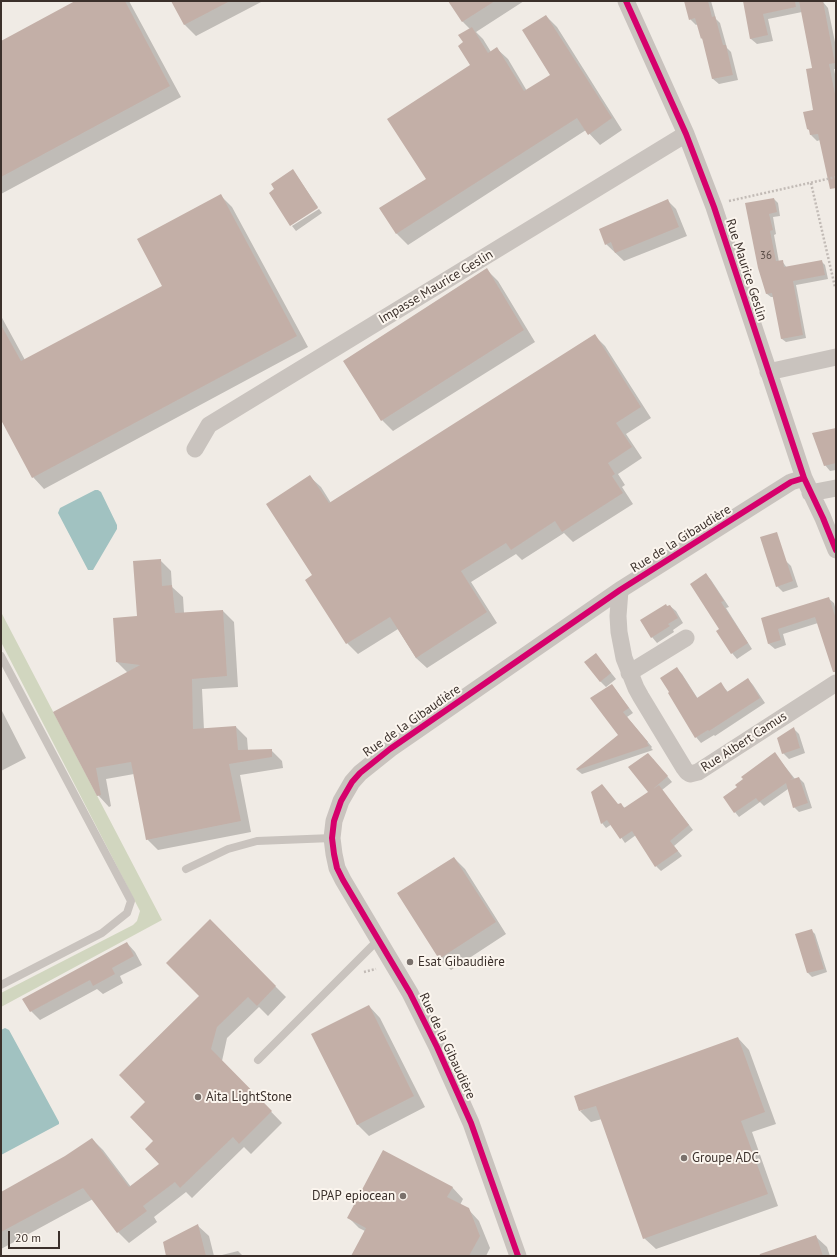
<!DOCTYPE html>
<meta charset="utf-8">
<style>
body{margin:0}
#map{position:relative;width:837px;height:1257px;overflow:hidden;background:#f0ebe5;font-family:"PT Sans",sans-serif}
canvas{display:block}
.frame{position:absolute;inset:0;border:2px solid #3b302b;pointer-events:none}
.scale{position:absolute;left:8px;top:1231px;width:52px;height:18px;box-sizing:border-box;border:2px solid #3b302b;border-top:0;padding-left:5px;font-size:12px;line-height:14px;white-space:nowrap;color:#3b302b;-webkit-text-stroke:3px #fbf5ee;paint-order:stroke}
</style>
<div id="map">
<canvas width="837" height="1257"></canvas>
<div class="frame"></div>
<div class="scale">20 m</div>
</div>
<script>
const context = document.querySelector('canvas').getContext('2d');
context.lineJoin = 'round';
function fill(path, color) { context.fillStyle = color; context.fill(path, 'evenodd'); }
const toPath = rows => new Path2D(rows.map(r => 'M' + r).join(''));
function trace(path, color, width, dash) { context.strokeStyle = color; context.lineWidth = width; context.lineCap = dash ? 'butt' : 'round'; context.setLineDash(dash || []); context.stroke(path); }
function drawText(font, color, halo, rows, align = 'center') {
  context.font = font + ' "PT Sans",sans-serif'; context.lineWidth = 4; context.setLineDash([]); context.textBaseline = 'middle'; context.strokeStyle = halo; context.fillStyle = color; for (const [text, x, y, turn = 0] of rows) {
    context.save(); context.translate(x, y); context.rotate((+turn || 0) * Math.PI / 180); context.textAlign = isNaN(turn) ? turn : align; if (halo) context.strokeText(text, 0, 0); context.fillText(text, 0, 0); context.restore();
  }
}
const green = toPath([
 [1,612,162,920,1,1007,1,993,133,925,137,921,140,911,1,642]
]);
const water = toPath([
 [95,490,98,490,101,492,117,525,117,529,93,570,88,570,58,513,60,508],
 [5,1028,9,1030,59,1122,59,1124,1,1155,1,1030]
]);
const shadow = toPath([
 [78,1,129,1,181,97,1,194,1,42],
 [172,1,263,1,196,36,185,25],
 [449,1,524,1,476,32,483,39,491,52,496,48,508,59,527,91,551,75,546,16,557,27,622,130,600,145,586,130,408,245,397,234,381,208,427,179,471,65,464,43,470,29,463,22],
 [685,1,711,1,716,19,720,23,727,48,731,52,738,80,719,84,713,79,703,40,702,38,698,24,696,25,690,19],
 [744,1,815,1,823,2,828,8,836,47,836,69,834,69,836,79,836,184,820,140,817,141,811,135,810,131,814,111,813,69,802,12,768,19,773,41,757,44,751,39],
 [292,171,297,176,318,207,291,225],
 [221,196,232,207,308,347,44,489,33,477,1,417,1,316,25,360,163,286],
 [774,199,778,203,780,216,773,217,776,234,774,235,779,262,782,261,787,268,821,261,825,265,828,279,796,285,806,338,786,342,782,339,774,297,771,297,767,294,746,204],
 [668,201,676,209,687,236,624,261,606,244],
 [319,209,322,213,296,231,292,226],
 [487,270,498,281,535,342,393,431,382,420],
 [595,336,605,346,651,418,626,434,642,458,618,474,625,485,622,487,633,504,573,542,564,533,522,560,516,554,471,582,497,623,427,668,416,658,398,629,358,654,347,643,314,576,310,477,321,487,331,503],
 [836,429,836,470,830,471,825,465],
 [160,560,171,571,172,587,183,597,184,613,223,611,234,622,238,687,202,689,204,730,236,727,247,738,248,750,271,750,282,761,283,768,240,775,251,832,158,850,147,839,134,774,106,779,111,806,109,807,98,795,55,713,128,673,117,662,138,617],
 [785,560,791,566,798,587,783,592,777,586],
 [706,574,711,580,729,607,726,608,752,649,737,659,732,653,721,629],
 [828,598,834,603,836,611,836,660,818,623,783,634,786,645,775,649,769,644,762,619],
 [670,606,676,611,683,623,673,630,674,632,657,643,652,637,641,621],
 [596,654,616,679,606,687,600,681],
 [677,669,682,674,698,699,721,684,728,692,748,679,753,685,765,703,715,736,714,735,701,743,696,737],
 [612,685,633,713,627,717,652,747,651,748,653,750,582,774,577,770,619,735],
 [1,709,26,758,1,771],
 [793,728,799,734,805,753,789,759,783,753],
 [775,754,795,779,799,778,804,783,812,808,799,812,794,807,788,789,764,806,760,802,739,817,735,812,738,788],
 [653,759,672,782,662,790,693,830,674,846,682,856,661,871,656,866,636,835,625,843,612,824,606,828,602,823,620,804,625,808,649,792],
 [454,858,465,869,506,934,451,970,439,958],
 [210,921,286,997,268,1016,259,1007,227,1038,222,1061,282,1123,251,1154,244,1147,192,1198,186,1192,154,1217,157,1222,129,1243,118,1232,93,1199,1,1249,1,1193,65,1157,92,1139,103,1150,131,1187,160,1165,146,1102,200,996],
 [811,930,815,934,827,972,812,977,808,973],
 [127,943,135,952,142,965,120,976,123,983,103,994,97,989,40,1020,31,1011],
 [369,1006,380,1018,425,1107,369,1136,357,1124],
 [738,1038,749,1050,776,1124,752,1132,778,1206,656,1249,644,1238,602,1119,591,1122,580,1111],
 [452,1187,463,1199,460,1205,468,1209,479,1221,490,1248,486,1256,352,1256,365,1231,359,1228,348,1217],
 [197,1225,209,1236,214,1256,167,1256],
 [815,1236,827,1247,830,1256,756,1256],
 [238,1251,243,1256,218,1256]
]);
const building = toPath([
 [75,1,125,1,170,86,1,177,1,41],
 [171,1,230,1,184,25],
 [448,1,495,1,462,22],
 [684,1,708,1,712,17,715,16,723,45,726,45,733,75,712,79,702,38,701,39,695,18,689,20],
 [743,1,795,1,796,7,763,14,768,35,750,39],
 [799,1,823,1,827,22,835,63,829,64,836,99,836,188,830,189,818,134,810,135,809,130,807,129,803,112,813,110,806,69,812,68],
 [546,15,612,118,588,135,577,118,396,234,379,208,426,179,387,119,470,65,458,46,463,42,458,35,472,27,488,53,497,47,524,91,550,75,522,30],
 [293,169,318,208,290,226,269,193,274,189,271,184],
 [221,194,297,336,32,478,1,420,1,325,21,361,162,286,137,239],
 [774,198,777,212,769,214,773,230,770,231,776,261,783,260,784,267,822,260,825,275,793,281,803,335,781,339,772,293,766,294,758,268,745,203],
 [668,199,679,227,615,253,611,242,605,245,599,229],
 [487,268,524,330,381,421,343,361],
 [595,334,641,407,616,423,632,447,608,463,615,474,612,476,623,493,562,532,555,521,511,550,506,543,461,571,487,612,416,658,390,617,346,644,305,580,312,575,266,504,310,475,329,503],
 [836,428,836,463,824,466,812,433],
 [777,532,793,581,776,587,760,537],
 [161,559,162,586,172,585,175,613,223,610,227,676,192,679,193,729,236,726,238,750,272,749,272,757,229,764,241,821,146,840,131,762,96,768,101,795,97,796,53,712,140,665,116,662,113,618,137,616,133,561],
 [706,573,724,601,721,602,748,643,731,654,716,631,719,629,690,584],
 [829,597,836,619,836,672,833,672,815,617,778,629,781,640,768,644,761,618],
 [666,604,667,606,670,605,678,618,668,624,670,626,651,638,640,620],
 [596,653,611,673,600,682,584,662],
 [677,667,697,698,721,682,727,692,748,678,760,698,709,731,708,730,695,738,668,693,669,692,660,678],
 [612,684,629,708,623,712,648,742,647,743,649,746,577,770,576,769,618,735,590,698],
 [794,727,800,748,782,754,777,738],
 [775,752,793,778,790,780,799,777,808,803,793,808,786,783,759,802,756,798,734,813,723,797,737,787,735,785,743,779,741,777],
 [648,753,668,776,653,789,659,785,689,825,670,841,678,851,655,867,632,831,620,839,607,820,601,824,591,792,602,784,618,804,621,803,624,808,648,792,628,767],
 [454,857,496,922,439,959,397,893],
 [210,919,276,986,257,1006,248,997,217,1027,211,1049,272,1111,239,1144,233,1137,180,1188,175,1182,143,1206,147,1211,117,1233,83,1188,1,1232,1,1192,65,1156,92,1138,129,1187,159,1164,145,1149,153,1141,130,1117,145,1102,119,1075,199,996,166,963],
 [812,929,824,969,807,973,795,934],
 [127,942,134,956,112,968,115,974,93,986,90,980,30,1012,22,999],
 [369,1005,414,1096,357,1125,311,1034],
 [738,1037,765,1112,741,1121,768,1194,643,1239,596,1106,579,1111,574,1096],
 [383,1150,453,1187,447,1197,469,1208,480,1236,469,1256,351,1256,366,1228,347,1218],
 [198,1224,206,1256,166,1256,163,1242],
 [816,1235,823,1256,760,1256,760,1254]
]);
const path = toPath([
 [811,183,835,287],
 [729,201,836,177],
 [364,972,376,969]
]);
const lane = toPath([
 [1,656,131,901,127,913,102,933,1,985],
 [186,869,228,849,257,841,332,838],
 [258,1060,379,939]
]);
const street = toPath([
 [626,1,686,134,714,207,804,478,823,518,836,550],
 [768,372,836,357],
 [195,449,209,425,686,134],
 [810,493,836,488],
 [620,590,618,616,619,632,624,658,636,688,641,697,684,768,687,772,690,774,698,772,836,683],
 [629,673,686,638],
 [518,1256,471,1123,437,1047,410,993,343,880,337,868,334,854,332,838,334,821,341,801,352,782,360,773,390,749,620,590,791,482,804,478]
]);
const cycleway = toPath([
 [626,1,686,134,714,207,804,478,823,518,836,550],
 [518,1256,471,1123,437,1047,410,993,343,880,337,868,334,854,332,838,334,821,341,801,352,782,360,773,390,749,620,590,791,482,804,478]
]);
const markers = [
 [410,962,4,"#7a716c"],
 [198,1097,4,"#7a716c"],
 [684,1158,4,"#7a716c"],
 [403,1196,4,"#7a716c"]
];
const numberNames = [
 ["36",766,256]
];
const streetNames = [
 ["Rue Maurice Geslin",746,270,72],
 ["Impasse Maurice Geslin",436,287,-31],
 ["Rue de la Gibaudière",681,539,-32],
 ["Rue de la Gibaudière",412,721,-35],
 ["Rue Albert Camus",744,742,-33],
 ["Rue de la Gibaudière",447,1046,65]
];
const poiNames = [
 ["Esat Gibaudière",418,962],
 ["Aita LightStone",206,1097],
 ["Groupe ADC",692,1158],
 ["DPAP epiocean",395,1196,"right"]
];
fill(green, '#d1d6bf');
fill(water, '#a1c2c1');
fill(shadow, '#0003');
fill(building, '#c3afa7');
trace(path, '#c2bbb6', 2.5, [2, 2]);
trace(lane, '#c9c3be', 8);
trace(street, '#c9c3be', 17);
trace(cycleway, '#d6006c', 6);
for (const [x, y, r, color] of markers) { const dot = new Path2D(); dot.arc(x, y, r, 0, 2 * Math.PI); context.fillStyle = color; context.fill(dot); trace(dot, '#fbf5ee', 1.5); }
drawText('11px', '#5d504a', null, numberNames);
drawText('13px', '#3b302b', '#fbf5ee', streetNames);
drawText('13px', '#3b302b', '#fbf5ee', poiNames, 'left');
</script>
